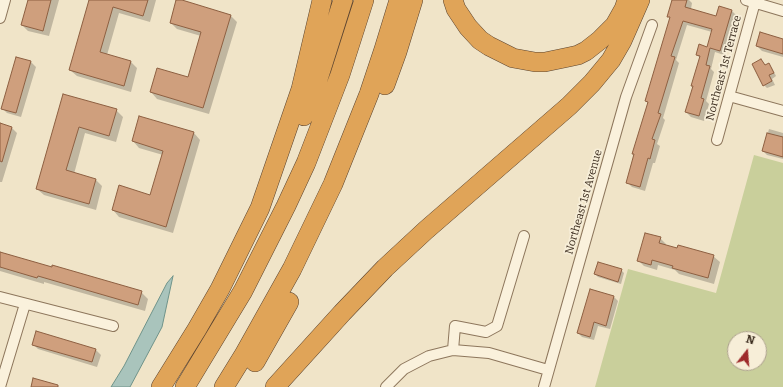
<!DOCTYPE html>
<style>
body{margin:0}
#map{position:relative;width:783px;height:387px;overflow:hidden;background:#f0e4c8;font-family:Bitter,serif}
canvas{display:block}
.north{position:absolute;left:727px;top:331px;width:40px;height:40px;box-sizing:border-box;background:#f7eed8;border:1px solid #ada18e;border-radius:50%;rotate:17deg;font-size:11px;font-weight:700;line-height:16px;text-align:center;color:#3d2e20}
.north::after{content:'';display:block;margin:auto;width:14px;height:18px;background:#9e2a2b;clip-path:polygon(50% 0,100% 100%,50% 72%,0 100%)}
</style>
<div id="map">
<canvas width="783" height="387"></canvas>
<div class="north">N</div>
</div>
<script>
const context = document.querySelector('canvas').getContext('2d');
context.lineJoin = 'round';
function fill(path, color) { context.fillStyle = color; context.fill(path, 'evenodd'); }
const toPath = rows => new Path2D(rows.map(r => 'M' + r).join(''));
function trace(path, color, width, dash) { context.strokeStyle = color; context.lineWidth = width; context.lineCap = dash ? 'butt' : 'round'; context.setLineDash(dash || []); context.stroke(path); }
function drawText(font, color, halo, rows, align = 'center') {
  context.font = font + ' Bitter,serif'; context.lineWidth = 3.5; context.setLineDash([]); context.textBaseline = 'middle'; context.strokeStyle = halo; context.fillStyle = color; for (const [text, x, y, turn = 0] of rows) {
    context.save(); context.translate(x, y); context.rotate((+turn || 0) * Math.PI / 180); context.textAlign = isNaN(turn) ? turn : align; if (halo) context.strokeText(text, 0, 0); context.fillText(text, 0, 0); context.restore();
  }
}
const green = toPath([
 [754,155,783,163,783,387,595,387,628,269,716,293],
 [735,339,759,339,759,363,735,363]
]);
const water = toPath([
 [173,276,162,327,130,387,111,387,124,366,167,283,173,276]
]);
const shadow = toPath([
 [29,0,59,0,49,36,28,31,22,25],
 [90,0,156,0,150,22,119,13,107,55,131,62,137,68,131,92,77,76,70,70],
 [177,0,230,15,237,22,209,114,157,99,151,92,189,78,201,36,177,29,171,23],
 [673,0,689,0,692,3,691,9,717,17,732,11,737,16,724,55,715,52,711,69,714,72,706,101,709,104,704,121,691,117,686,112,693,87,692,85,700,58,697,55,708,48,712,32,687,25,676,60,679,63,663,118,665,120,657,144,660,146,655,163,653,163,645,191,632,187,627,182,634,155,633,154,649,104,646,101,671,18,669,16],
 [761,33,783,40,783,57,762,51,757,46],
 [761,60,766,66,769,65,772,68,776,76,772,79,775,85,767,88,764,85],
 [31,62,36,67,21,117,7,113,2,108],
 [64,95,116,110,123,117,116,142,85,133,74,174,96,180,102,186,96,210,44,195,37,189],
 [140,117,194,133,200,140,173,233,119,217,113,210,151,196,163,155,139,148,133,141],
 [0,124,12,128,17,133,2,182,0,182],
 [769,129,783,133,783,159,767,155,763,151],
 [660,238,666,244,666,246,713,256,720,262,714,284,679,274,675,270,658,265,657,270,644,266,638,260],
 [0,253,141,292,148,299,145,311,44,282,44,284,0,271],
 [621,270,624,273,621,284,598,277,595,274],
 [614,297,618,301,610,329,598,326,594,340,582,337,578,333],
 [37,332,96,350,101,355,97,367,38,349,33,344]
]);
const building = toPath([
 [28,0,51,0,43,31,21,25,28,0],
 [89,0,148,0,143,16,113,7,100,52,131,61,124,86,69,70,89,0],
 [176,0,182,0,231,15,203,108,150,92,157,68,188,77,201,32,170,23,176,0],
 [672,0,687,0,685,7,716,16,719,6,732,10,720,51,710,48,706,65,710,66,701,98,704,99,699,116,685,112,693,86,691,86,700,56,696,55,699,44,707,47,712,29,683,21,671,56,675,57,658,113,661,114,652,139,655,140,650,159,648,158,640,187,626,183,634,154,632,154,648,102,645,101,670,17,667,17,672,0],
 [760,32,783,39,783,54,756,46,760,32],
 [16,57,31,61,16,113,1,109,16,57],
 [761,59,765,65,769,63,774,73,769,75,772,81,763,86,752,64,761,59],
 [63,94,117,109,109,136,79,127,66,170,96,179,89,204,36,189,63,94],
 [139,116,194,132,166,227,112,210,119,185,150,195,163,151,132,141,139,116],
 [0,123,12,127,2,162,0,161,0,123],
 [767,133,783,137,783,157,762,151,767,133],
 [645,233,661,237,659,243,677,248,678,245,714,255,708,278,672,268,673,266,652,260,651,265,637,261,645,233],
 [0,252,52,267,52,265,142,291,138,305,38,276,37,278,0,267,0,252],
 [598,262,622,269,618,282,594,274,598,262],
 [590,289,614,296,606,326,594,322,590,337,577,333,590,289],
 [36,331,96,349,92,362,32,345,36,331],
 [33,378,58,385,58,387,31,387,33,378]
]);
const minor = toPath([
 [746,0,783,11],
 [0,18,5,0],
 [729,96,783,111],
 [717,140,755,2],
 [0,297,113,326],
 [453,350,455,326,486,332,497,326,524,236],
 [0,387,25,304],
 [386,387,404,369,429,356,453,350,489,353,548,370],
 [544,387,626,97,652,25]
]);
const motorway = toPath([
 [453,0,456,9,468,27,480,40,489,46,513,58,535,62,545,62,569,57,578,55,586,51,600,40,615,25,624,9,627,0],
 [385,85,397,52,413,0],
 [304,116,313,95,343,0],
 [255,362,289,302],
 [161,387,197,329,220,289,260,208,301,89,322,0],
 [185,387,243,291,286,206,306,163,340,75,364,0],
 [224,387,245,353,292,269,333,184,369,94,384,49,399,0],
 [275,387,342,313,385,268,426,230,569,106,592,83,611,60,622,41,640,0]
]);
const streetNames = [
 ["Northeast 1st Terrace",724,68,-75],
 ["Northeast 1st Avenue",584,202,-74]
];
fill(green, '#c9cf9b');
fill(water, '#a9c4bc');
trace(water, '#6f938a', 1);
fill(shadow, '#0003');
fill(building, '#cf9f7d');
trace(building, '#8d5f41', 1);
trace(minor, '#8d765c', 12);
trace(motorway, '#5b4430', 20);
trace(minor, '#faf1dc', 10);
trace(motorway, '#e0a458', 19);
drawText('11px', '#3d2e20', '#f7eed8', streetNames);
</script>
